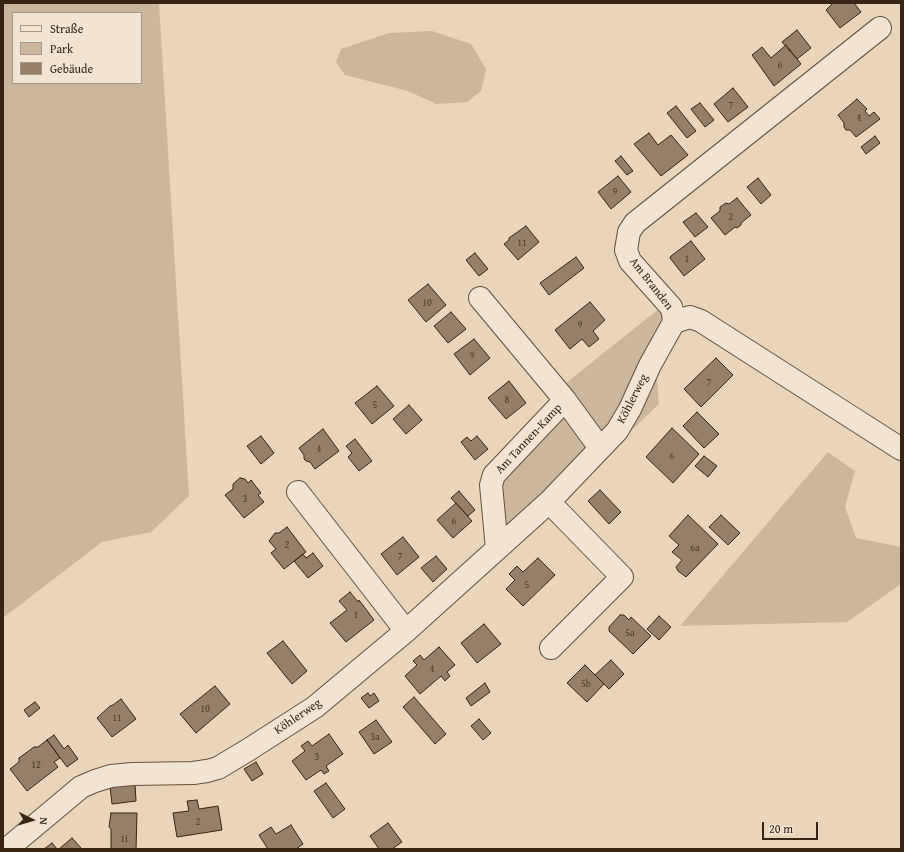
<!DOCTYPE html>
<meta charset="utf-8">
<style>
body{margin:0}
#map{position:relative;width:904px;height:852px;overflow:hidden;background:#e9d5ba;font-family:"Gentium Book Plus",serif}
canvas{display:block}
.frame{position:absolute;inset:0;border:4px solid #372412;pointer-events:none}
.legend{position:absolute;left:12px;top:12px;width:130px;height:72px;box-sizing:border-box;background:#f1e4d2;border:1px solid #a79785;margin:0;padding:5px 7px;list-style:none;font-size:12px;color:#372412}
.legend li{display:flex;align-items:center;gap:8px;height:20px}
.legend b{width:20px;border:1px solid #a79785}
.north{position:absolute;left:12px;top:800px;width:40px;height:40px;-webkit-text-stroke:3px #f1e4d2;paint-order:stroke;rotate:95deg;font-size:11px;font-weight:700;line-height:16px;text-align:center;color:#372412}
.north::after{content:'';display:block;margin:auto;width:14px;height:18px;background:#372412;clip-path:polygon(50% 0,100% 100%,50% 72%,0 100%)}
.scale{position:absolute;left:762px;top:822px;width:56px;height:18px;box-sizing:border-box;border:2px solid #372412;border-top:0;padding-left:5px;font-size:12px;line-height:14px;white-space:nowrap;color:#372412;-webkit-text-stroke:3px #f1e4d2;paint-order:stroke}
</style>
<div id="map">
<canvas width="904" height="852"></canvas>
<div class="frame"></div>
<ul class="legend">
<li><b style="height:5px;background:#f1e4d2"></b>Straße</li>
<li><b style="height:11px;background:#cbb79d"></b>Park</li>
<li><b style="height:11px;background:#948069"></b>Gebäude</li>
</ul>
<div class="north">N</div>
<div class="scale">20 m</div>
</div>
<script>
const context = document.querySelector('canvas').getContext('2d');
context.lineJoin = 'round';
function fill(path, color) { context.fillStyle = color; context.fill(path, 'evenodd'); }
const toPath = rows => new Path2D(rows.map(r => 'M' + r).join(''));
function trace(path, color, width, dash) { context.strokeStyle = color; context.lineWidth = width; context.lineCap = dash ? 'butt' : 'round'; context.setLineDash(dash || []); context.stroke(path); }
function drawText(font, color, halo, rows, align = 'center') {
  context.font = font + ' "Gentium Book Plus",serif'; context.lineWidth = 3.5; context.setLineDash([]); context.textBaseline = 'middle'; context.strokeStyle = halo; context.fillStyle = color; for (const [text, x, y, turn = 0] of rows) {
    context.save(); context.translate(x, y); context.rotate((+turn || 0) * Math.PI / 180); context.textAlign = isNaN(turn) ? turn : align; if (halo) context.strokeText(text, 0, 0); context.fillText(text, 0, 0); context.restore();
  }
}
const green = toPath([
 [3,3,159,3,189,496,151,532,102,542,3,618],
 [13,13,141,13,141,83,13,83],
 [432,31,471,44,486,69,481,91,467,102,436,104,408,91,345,75,336,62,341,49,389,33],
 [660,308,677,328,656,368,659,404,493,563,482,472,566,383],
 [828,452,855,471,845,507,856,538,901,547,901,584,847,622,680,626]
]);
const building = toPath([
 [833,3,854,3,861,12,840,28,826,10,833,3],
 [797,30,811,48,797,59,782,42,797,30],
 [786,45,801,64,774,86,752,55,762,47,771,58,786,45],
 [733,88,748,107,728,122,714,104,733,88],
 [857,99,867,109,865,111,869,116,874,112,880,119,856,137,850,130,846,130,844,127,844,123,838,115,857,99],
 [700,103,714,120,705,127,691,109,700,103],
 [676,106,696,131,687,138,667,113,676,106],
 [649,133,658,145,671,135,688,155,661,176,634,144,649,133],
 [875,136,880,143,866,154,861,147,875,136],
 [621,156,633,171,627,175,615,161,621,156],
 [618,176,631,192,611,209,598,192,618,176],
 [758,178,771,195,761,204,747,187,758,178],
 [737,198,751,215,741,223,741,225,737,228,735,227,725,235,711,218,720,211,720,207,726,203,729,204,737,198],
 [696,213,708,227,695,237,683,222,696,213],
 [526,226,539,242,518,260,504,244,509,240,509,238,526,226],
 [691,241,705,259,684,276,670,258,671,256,691,241],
 [475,253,488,269,479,276,466,260,475,253],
 [576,257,584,268,549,295,540,283,576,257],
 [428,284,446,305,426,322,408,300,428,284],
 [590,302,605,320,593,331,599,339,589,347,582,339,570,349,555,330,590,302],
 [451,312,466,329,448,343,434,326,451,312],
 [474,339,490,358,470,375,454,354,474,339],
 [716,358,733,375,701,407,684,389,716,358],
 [509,381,526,403,506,419,488,398,509,381],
 [377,386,394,406,372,424,355,403,377,386],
 [409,405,422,420,406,434,393,419,409,405],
 [697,412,719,434,704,448,683,426,697,412],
 [672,428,699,454,673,483,646,457,672,428],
 [323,429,339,451,315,469,310,462,306,461,304,459,304,455,299,448,323,429],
 [261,436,274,453,261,464,247,446,261,436],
 [477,436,488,449,475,460,461,442,467,437,471,441,477,436],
 [355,439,372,461,359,471,348,457,352,453,346,446,355,439],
 [704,456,717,466,708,477,695,466,704,456],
 [240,478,245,479,248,483,251,480,261,493,258,495,264,502,244,518,225,495,233,489,233,484,240,478],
 [600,490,621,512,609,524,588,501,600,490],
 [459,491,475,510,468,516,451,498,459,491],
 [456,503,472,521,453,538,437,520,456,503],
 [688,515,718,544,686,577,678,571,676,567,682,560,672,552,679,545,669,536,688,515],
 [721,515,740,533,728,545,709,527,721,515],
 [287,527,306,552,284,569,271,553,276,549,269,541,275,533,279,533,287,527],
 [403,537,419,557,397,575,381,554,403,537],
 [313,553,323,566,308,578,294,561,303,554,306,558,313,553],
 [436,556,447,569,433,582,421,568,436,556],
 [538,558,555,575,523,606,506,589,515,580,509,574,517,566,523,572,538,558],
 [350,592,358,602,359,600,374,620,346,642,330,623,347,610,339,601,350,592],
 [620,615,624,615,629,620,631,617,651,636,633,654,609,631,609,627,620,615],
 [659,616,671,627,659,640,647,629,659,616],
 [484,624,501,644,477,663,461,643,484,624],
 [283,641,307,671,292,684,267,653,283,641],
 [439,647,455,665,447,672,450,676,445,681,441,676,420,694,405,676,417,665,413,661,420,655,424,660,439,647],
 [611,660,624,674,609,689,595,675,611,660],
 [585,665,604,684,587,702,567,683,585,665],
 [485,683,490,692,471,706,466,698,485,683],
 [215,686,230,704,196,733,180,714,215,686],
 [368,693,370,696,374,693,379,701,369,708,361,698,368,693],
 [414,697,446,734,435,744,403,707,414,697],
 [121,699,136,719,112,737,97,718,110,706,113,705,121,699],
 [35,702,40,708,29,717,24,710,35,702],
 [479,719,491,733,483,740,471,726,479,719],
 [376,720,392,742,374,754,359,732,376,720],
 [329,734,343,754,326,766,329,771,324,774,321,770,306,780,292,761,305,751,301,746,308,741,312,746,329,734],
 [54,735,64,749,68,745,78,759,67,767,47,740,54,735],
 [47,740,60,758,54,762,58,767,27,791,10,769,19,762,19,758,34,747,38,747,47,740],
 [256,762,263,774,252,781,244,769,256,762],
 [326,783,345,809,333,818,314,791,326,783],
 [135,784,136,801,112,804,110,787,135,784],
 [197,800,199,809,218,806,222,830,177,837,173,813,189,811,187,801,197,800],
 [111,813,137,813,136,849,111,849,111,829,109,827,111,813],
 [388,823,402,842,392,849,379,849,370,836,388,823],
 [291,825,303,844,296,849,268,849,259,835,271,827,276,834,291,825],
 [72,838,82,849,59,849,72,838],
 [52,843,57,849,44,849,52,843]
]);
const minor = toPath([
 [480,298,565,400,600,448],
 [674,322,690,317,701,321,901,449],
 [298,492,406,631],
 [549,502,622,577,551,648],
 [497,549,491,485,494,475,565,400],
 [7,849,81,787,95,781,111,776,132,774,193,773,207,771,218,768,248,750,315,707,406,631,549,502,617,431,630,409,650,365,674,322,673,313,671,307,630,261,626,250,629,232,635,223,880,28]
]);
const numberNames = [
 ["6",780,65],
 ["7",731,105],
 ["4",859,118],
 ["9",615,192],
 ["2",731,217],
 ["11",522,243],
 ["1",687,259],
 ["10",427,303],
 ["9",580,325],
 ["9",472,356],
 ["7",709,382],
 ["8",507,400],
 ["5",375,405],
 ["4",319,449],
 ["6",672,456],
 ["3",245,499],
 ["6",454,521],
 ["2",287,545],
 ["6a",695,548],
 ["7",400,556],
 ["5",527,585],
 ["1",356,615],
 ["5a",630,633],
 ["4",432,669],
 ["5b",586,684],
 ["10",205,709],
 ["11",117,718],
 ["3a",375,737],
 ["3",317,757],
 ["12",36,765],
 ["2",198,822],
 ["1i",124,839]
];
const streetNames = [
 ["Am Branden",651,284,52],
 ["Köhlerweg",633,399,-63],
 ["Am Tannen-Kamp",529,439,-47],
 ["Köhlerweg",298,717,-34]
];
fill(green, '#cbb79d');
fill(building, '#948069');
trace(building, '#372412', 1);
trace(minor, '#64503c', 24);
trace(minor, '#f1e4d2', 22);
drawText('10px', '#4e3b28', null, numberNames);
drawText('12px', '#372412', '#f1e4d2', streetNames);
</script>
